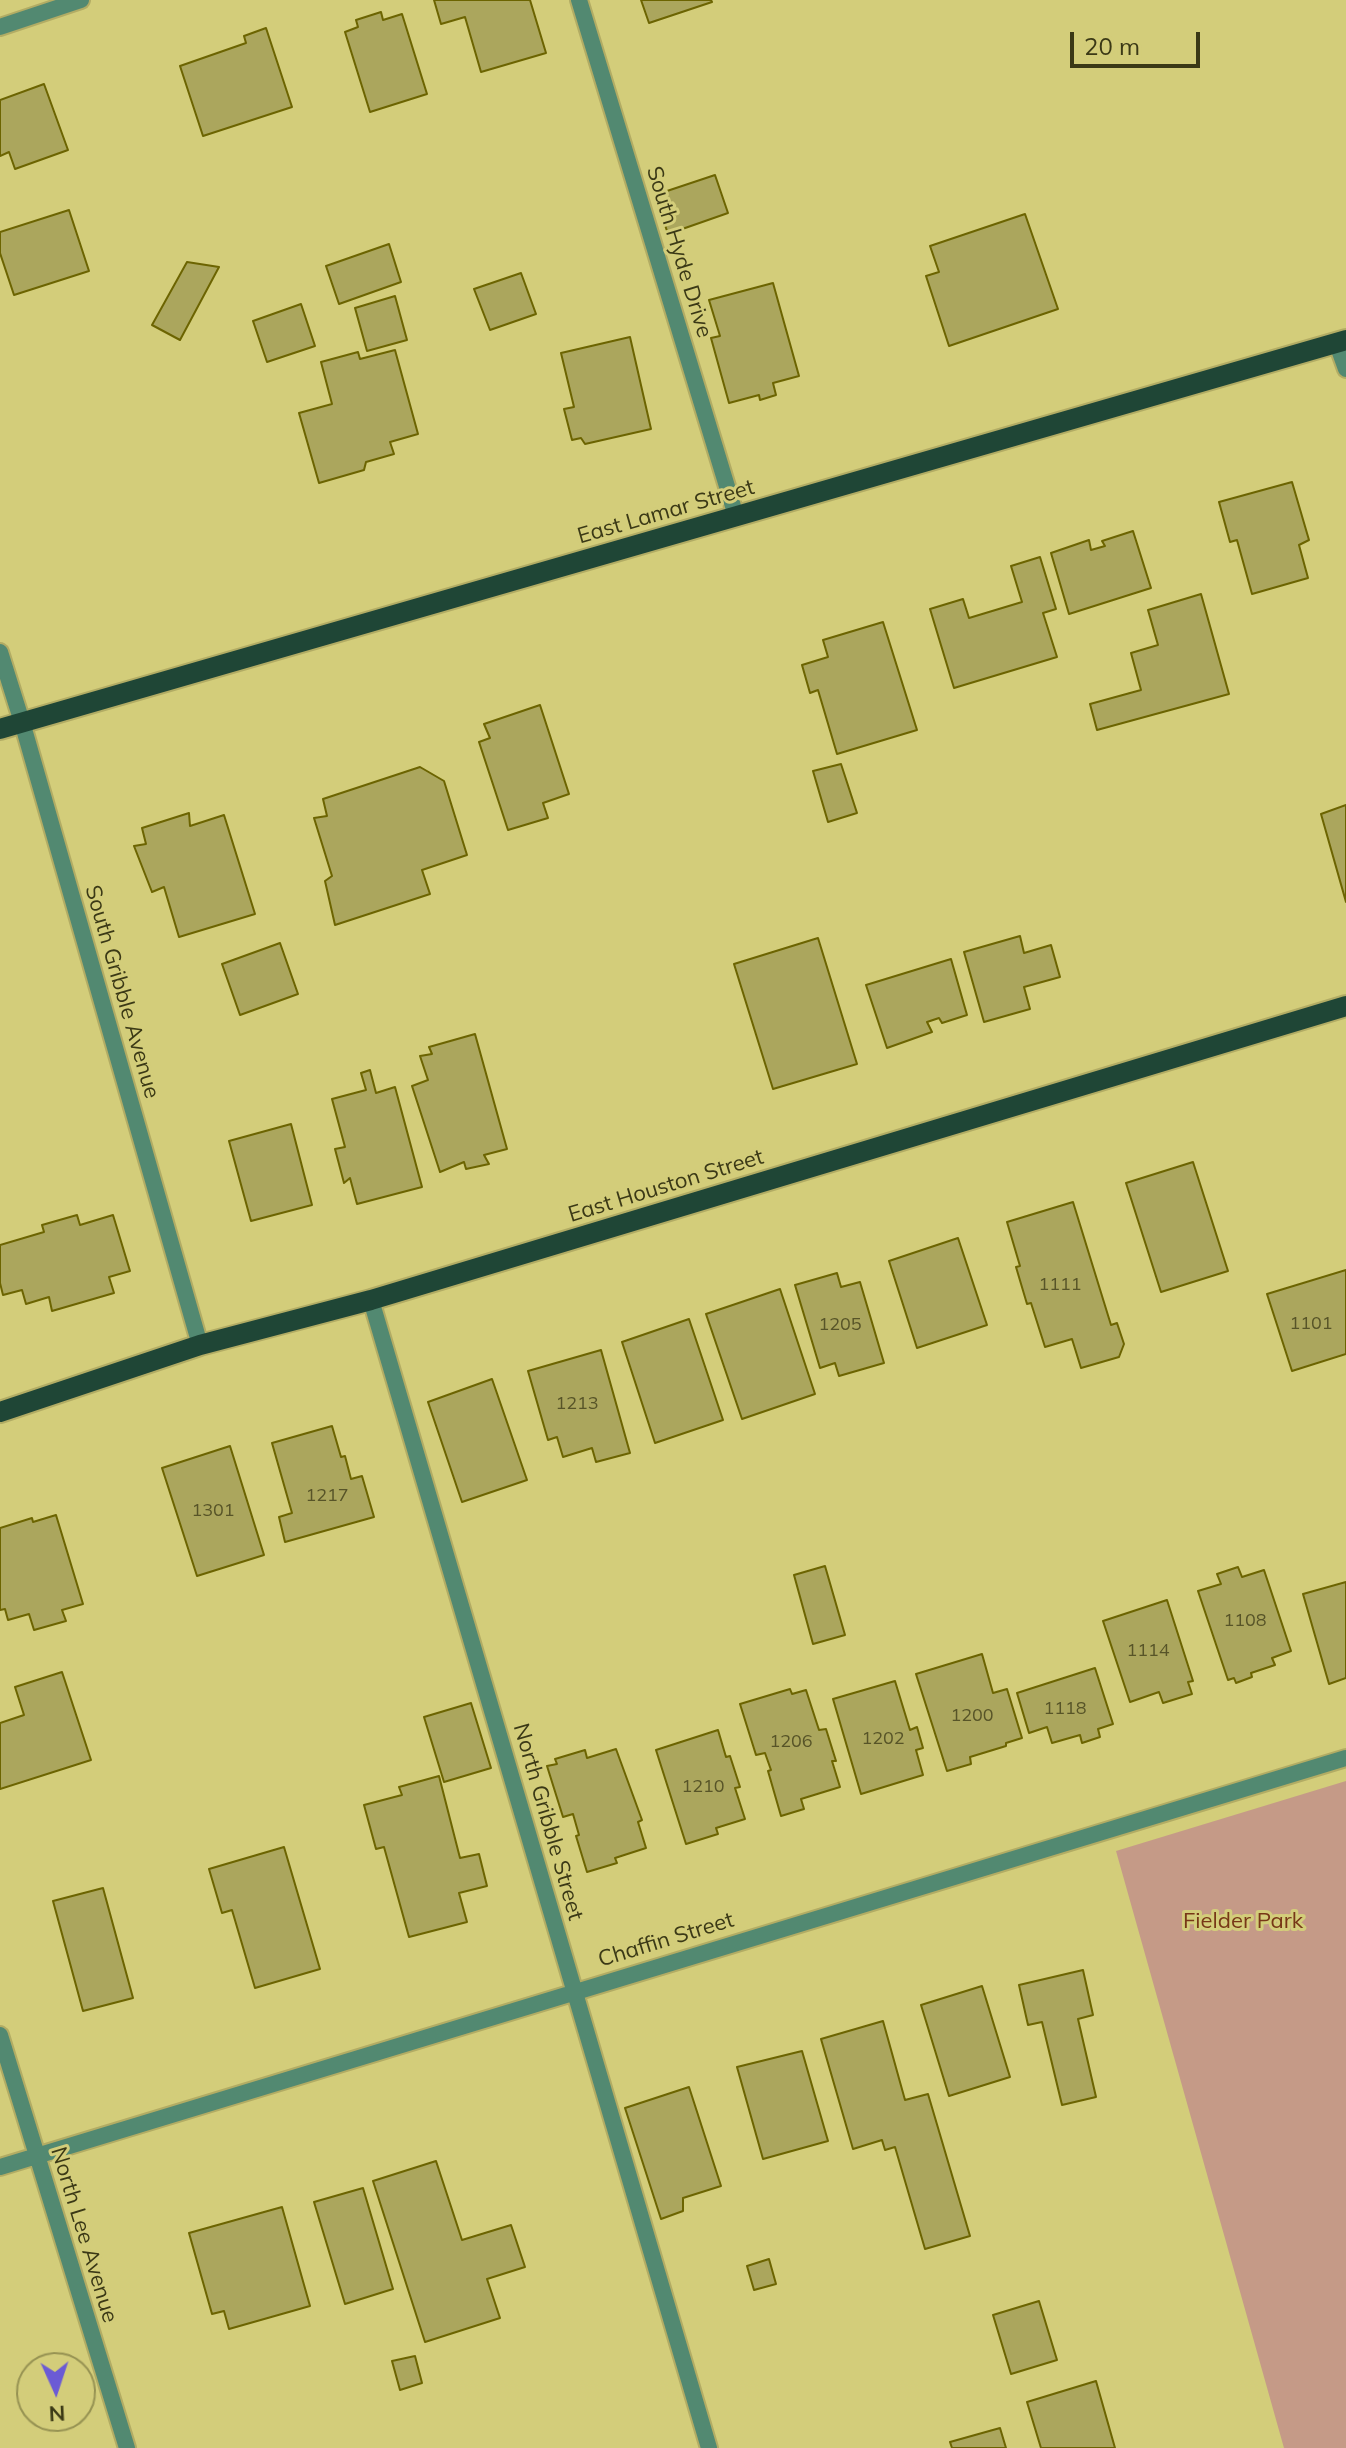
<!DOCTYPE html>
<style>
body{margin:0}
#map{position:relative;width:1346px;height:2448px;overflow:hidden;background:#d3cd7a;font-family:Mulish,sans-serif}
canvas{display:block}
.north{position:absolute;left:16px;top:2352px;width:80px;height:80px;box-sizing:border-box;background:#d3cd7a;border:2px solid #969252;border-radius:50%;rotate:177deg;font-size:22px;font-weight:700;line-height:32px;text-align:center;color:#3b3916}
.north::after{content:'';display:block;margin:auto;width:28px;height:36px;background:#6b5bd5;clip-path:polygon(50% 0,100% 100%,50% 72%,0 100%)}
.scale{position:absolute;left:1070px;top:32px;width:130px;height:36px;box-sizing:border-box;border:4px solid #3b3916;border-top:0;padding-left:10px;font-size:24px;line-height:28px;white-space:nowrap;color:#3b3916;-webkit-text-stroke:6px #d3cd7a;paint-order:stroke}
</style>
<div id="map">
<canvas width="1346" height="2448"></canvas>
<div class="north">N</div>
<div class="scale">20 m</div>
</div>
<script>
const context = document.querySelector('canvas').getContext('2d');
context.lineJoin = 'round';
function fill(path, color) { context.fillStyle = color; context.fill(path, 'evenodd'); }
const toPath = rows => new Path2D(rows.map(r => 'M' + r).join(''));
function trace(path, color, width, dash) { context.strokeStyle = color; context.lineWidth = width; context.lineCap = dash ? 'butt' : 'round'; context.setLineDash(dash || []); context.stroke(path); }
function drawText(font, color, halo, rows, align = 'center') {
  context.font = font + ' Mulish,sans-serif'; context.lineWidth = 6; context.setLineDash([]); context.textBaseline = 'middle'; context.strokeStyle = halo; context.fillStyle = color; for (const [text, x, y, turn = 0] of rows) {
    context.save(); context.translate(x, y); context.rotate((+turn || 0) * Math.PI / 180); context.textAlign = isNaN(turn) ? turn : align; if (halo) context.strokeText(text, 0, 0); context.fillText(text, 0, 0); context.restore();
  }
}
const green = toPath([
 [1346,1781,1346,2448,1284,2448,1116,1851]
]);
const building = toPath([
 [434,0,530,0,546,53,481,72,465,17,441,24,434,0],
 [641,0,711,0,712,2,649,23,641,0],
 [381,12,383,20,402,14,427,94,370,112,345,32,358,27,356,20,381,12],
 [266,28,292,107,203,136,180,66,246,43,244,36,266,28],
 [44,84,68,150,15,169,9,152,0,156,0,100,44,84],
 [715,175,728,213,668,234,655,195,715,175],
 [69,210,89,271,14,295,0,253,0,232,69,210],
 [1025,214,1058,309,949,346,926,276,939,272,930,246,1025,214],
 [389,244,401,282,339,304,326,266,389,244],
 [187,262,219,267,180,340,152,325,187,262],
 [521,273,536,314,490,330,474,289,521,273],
 [773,283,799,376,773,383,776,395,760,400,759,395,729,403,711,338,720,336,709,300,773,283],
 [395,296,407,340,367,351,355,308,395,296],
 [301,304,315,346,267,362,253,321,301,304],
 [630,337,651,429,585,444,581,438,572,440,564,409,574,407,561,353,630,337],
 [395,350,418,434,390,442,394,454,366,462,364,470,319,483,299,413,332,404,321,362,358,352,360,359,395,350],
 [1292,482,1309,540,1299,545,1308,578,1252,594,1237,540,1230,542,1219,502,1292,482],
 [1133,531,1151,588,1069,614,1051,553,1089,540,1091,550,1105,546,1102,541,1133,531],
 [1040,557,1056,609,1043,613,1057,657,954,688,930,609,963,599,969,618,1022,602,1011,566,1040,557],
 [1201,594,1229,694,1097,730,1090,704,1141,690,1131,653,1158,645,1148,610,1201,594],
 [883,622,917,730,837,754,818,690,810,693,802,665,828,657,823,640,883,622],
 [540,705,569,794,543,803,548,818,508,830,479,742,490,738,484,724,540,705],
 [841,764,857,813,828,822,813,771,841,764],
 [420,767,444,781,467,855,422,870,430,894,335,925,325,881,332,876,314,818,327,816,323,799,420,767],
 [1346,805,1346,902,1321,814,1346,805],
 [189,813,190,826,224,815,255,914,179,937,164,887,152,892,134,846,146,844,142,828,189,813],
 [1020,936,1024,953,1051,945,1060,977,1024,987,1030,1009,984,1022,964,952,1020,936],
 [818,938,857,1064,773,1089,734,964,818,938],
 [280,943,298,994,240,1015,222,964,280,943],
 [951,959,967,1015,942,1023,939,1018,927,1022,932,1032,887,1048,866,985,951,959],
 [475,1034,507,1149,484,1155,489,1164,466,1169,464,1162,440,1172,412,1086,428,1080,420,1056,432,1054,429,1047,475,1034],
 [370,1070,376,1093,395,1087,422,1187,357,1204,350,1178,344,1183,335,1149,345,1147,332,1099,366,1090,361,1073,370,1070],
 [291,1124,312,1205,251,1221,229,1141,291,1124],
 [1193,1162,1228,1271,1161,1292,1126,1183,1193,1162],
 [1073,1202,1111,1325,1117,1323,1124,1344,1119,1357,1081,1368,1072,1339,1045,1347,1031,1303,1027,1304,1016,1267,1020,1266,1007,1222,1073,1202],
 [77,1215,80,1225,113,1215,130,1271,109,1277,114,1293,52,1311,49,1297,26,1304,22,1290,3,1295,0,1283,0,1245,44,1232,42,1225,77,1215],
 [958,1238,987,1325,917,1348,889,1261,958,1238],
 [1346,1270,1346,1354,1292,1371,1267,1294,1346,1270],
 [837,1273,841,1287,860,1282,884,1363,839,1376,835,1363,820,1368,795,1285,837,1273],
 [780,1289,815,1394,742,1419,706,1314,780,1289],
 [689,1319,723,1420,655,1443,622,1342,689,1319],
 [601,1350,630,1453,596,1462,592,1448,563,1457,557,1437,548,1440,528,1371,601,1350],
 [492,1379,527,1480,462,1502,428,1402,492,1379],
 [332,1426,341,1457,345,1456,351,1479,362,1476,374,1517,285,1542,279,1517,292,1513,272,1443,332,1426],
 [230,1446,264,1555,197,1576,162,1468,230,1446],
 [56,1515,83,1604,62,1610,66,1621,34,1630,29,1614,8,1620,5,1609,0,1610,0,1528,32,1518,33,1522,56,1515],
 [825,1566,845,1635,813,1644,794,1575,825,1566],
 [1238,1567,1242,1577,1264,1570,1291,1651,1272,1658,1275,1665,1251,1673,1252,1677,1236,1683,1234,1678,1228,1680,1198,1591,1221,1584,1217,1574,1238,1567],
 [1346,1582,1346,1678,1329,1684,1303,1594,1346,1582],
 [1167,1600,1193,1681,1188,1682,1192,1694,1163,1703,1159,1692,1130,1702,1103,1621,1167,1600],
 [982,1654,993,1693,1007,1689,1022,1738,1006,1743,1006,1746,970,1757,971,1764,947,1771,916,1674,982,1654],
 [1095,1668,1113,1724,1098,1729,1100,1737,1082,1743,1080,1735,1052,1743,1047,1727,1029,1733,1017,1693,1095,1668],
 [62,1672,91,1760,0,1789,0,1723,24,1715,15,1687,62,1672],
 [895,1681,910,1730,917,1727,923,1748,916,1750,923,1775,861,1794,833,1699,895,1681],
 [790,1689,792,1694,806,1690,819,1730,826,1729,836,1761,832,1761,840,1787,801,1799,804,1809,781,1816,768,1771,771,1770,765,1753,756,1755,740,1704,790,1689],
 [471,1703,491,1768,444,1782,424,1717,471,1703],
 [718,1730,726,1757,730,1756,740,1787,735,1788,745,1819,716,1828,718,1834,686,1844,656,1750,718,1730],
 [616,1749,642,1820,638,1822,646,1848,615,1858,617,1863,587,1872,576,1836,579,1835,573,1814,563,1817,547,1766,557,1764,555,1759,585,1750,587,1758,616,1749],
 [439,1776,460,1858,479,1854,487,1886,459,1893,467,1922,409,1937,384,1847,376,1849,364,1805,402,1795,399,1787,439,1776],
 [284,1847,320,1969,255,1988,232,1910,222,1913,209,1869,284,1847],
 [103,1888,133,1998,83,2011,53,1901,103,1888],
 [1083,1970,1093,2015,1078,2019,1096,2097,1062,2105,1042,2022,1028,2025,1019,1985,1083,1970],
 [982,1986,1010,2077,949,2096,921,2005,982,1986],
 [883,2021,905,2100,928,2094,970,2236,925,2249,895,2147,885,2150,882,2140,853,2149,821,2039,883,2021],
 [802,2051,828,2141,763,2159,737,2067,802,2051],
 [689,2087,721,2186,683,2198,683,2211,661,2219,625,2108,689,2087],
 [436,2161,462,2240,511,2225,525,2267,487,2279,500,2318,425,2342,373,2181,436,2161],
 [363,2188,393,2289,345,2304,314,2202,363,2188],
 [282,2207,310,2306,229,2329,224,2311,212,2314,189,2233,282,2207],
 [769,2259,776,2284,754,2290,747,2266,769,2259],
 [1039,2301,1057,2360,1011,2374,993,2315,1039,2301],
 [415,2356,422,2383,400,2390,392,2361,415,2356],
 [1096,2381,1115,2448,1041,2448,1027,2402,1096,2381],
 [1000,2428,1006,2448,952,2448,950,2442,1000,2428]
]);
const service = toPath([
 [579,0,736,516]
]);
const minor = toPath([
 [0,27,81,0],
 [1337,344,1346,369],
 [0,652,22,722,200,1345],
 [371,1300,709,2448],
 [0,2035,127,2448],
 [0,2167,1346,1758]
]);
const primary = toPath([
 [0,729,1346,340],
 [0,1412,200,1345,371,1300,1346,1006]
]);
const numberNames = [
 ["1111",1060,1285],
 ["1101",1311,1324],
 ["1205",840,1325],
 ["1213",577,1404],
 ["1217",327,1496],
 ["1301",213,1511],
 ["1108",1245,1621],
 ["1114",1148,1651],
 ["1118",1065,1709],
 ["1200",972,1716],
 ["1202",883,1739],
 ["1206",791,1742],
 ["1210",703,1787]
];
const streetNames = [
 ["South Hyde Drive",679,252,73],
 ["East Lamar Street",666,512,-16],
 ["South Gribble Avenue",122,992,74],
 ["East Houston Street",666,1186,-17],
 ["North Gribble Street",548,1822,74],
 ["Chaffin Street",666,1940,-17],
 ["North Lee Avenue",84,2235,73]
];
const parkNames = [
 ["Fielder Park",1243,1921]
];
fill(green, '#c59a87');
fill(building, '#aba65d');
trace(building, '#6c6401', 2);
trace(service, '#b2ac64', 20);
trace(minor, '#b2ac64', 20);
trace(primary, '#b2ac64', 24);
trace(service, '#528971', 16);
trace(minor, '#528971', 16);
trace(primary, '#1f4636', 20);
drawText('18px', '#575428', null, numberNames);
drawText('22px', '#3b3916', '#d3cd7a', streetNames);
drawText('22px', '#773717', '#d3cd7a', parkNames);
</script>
